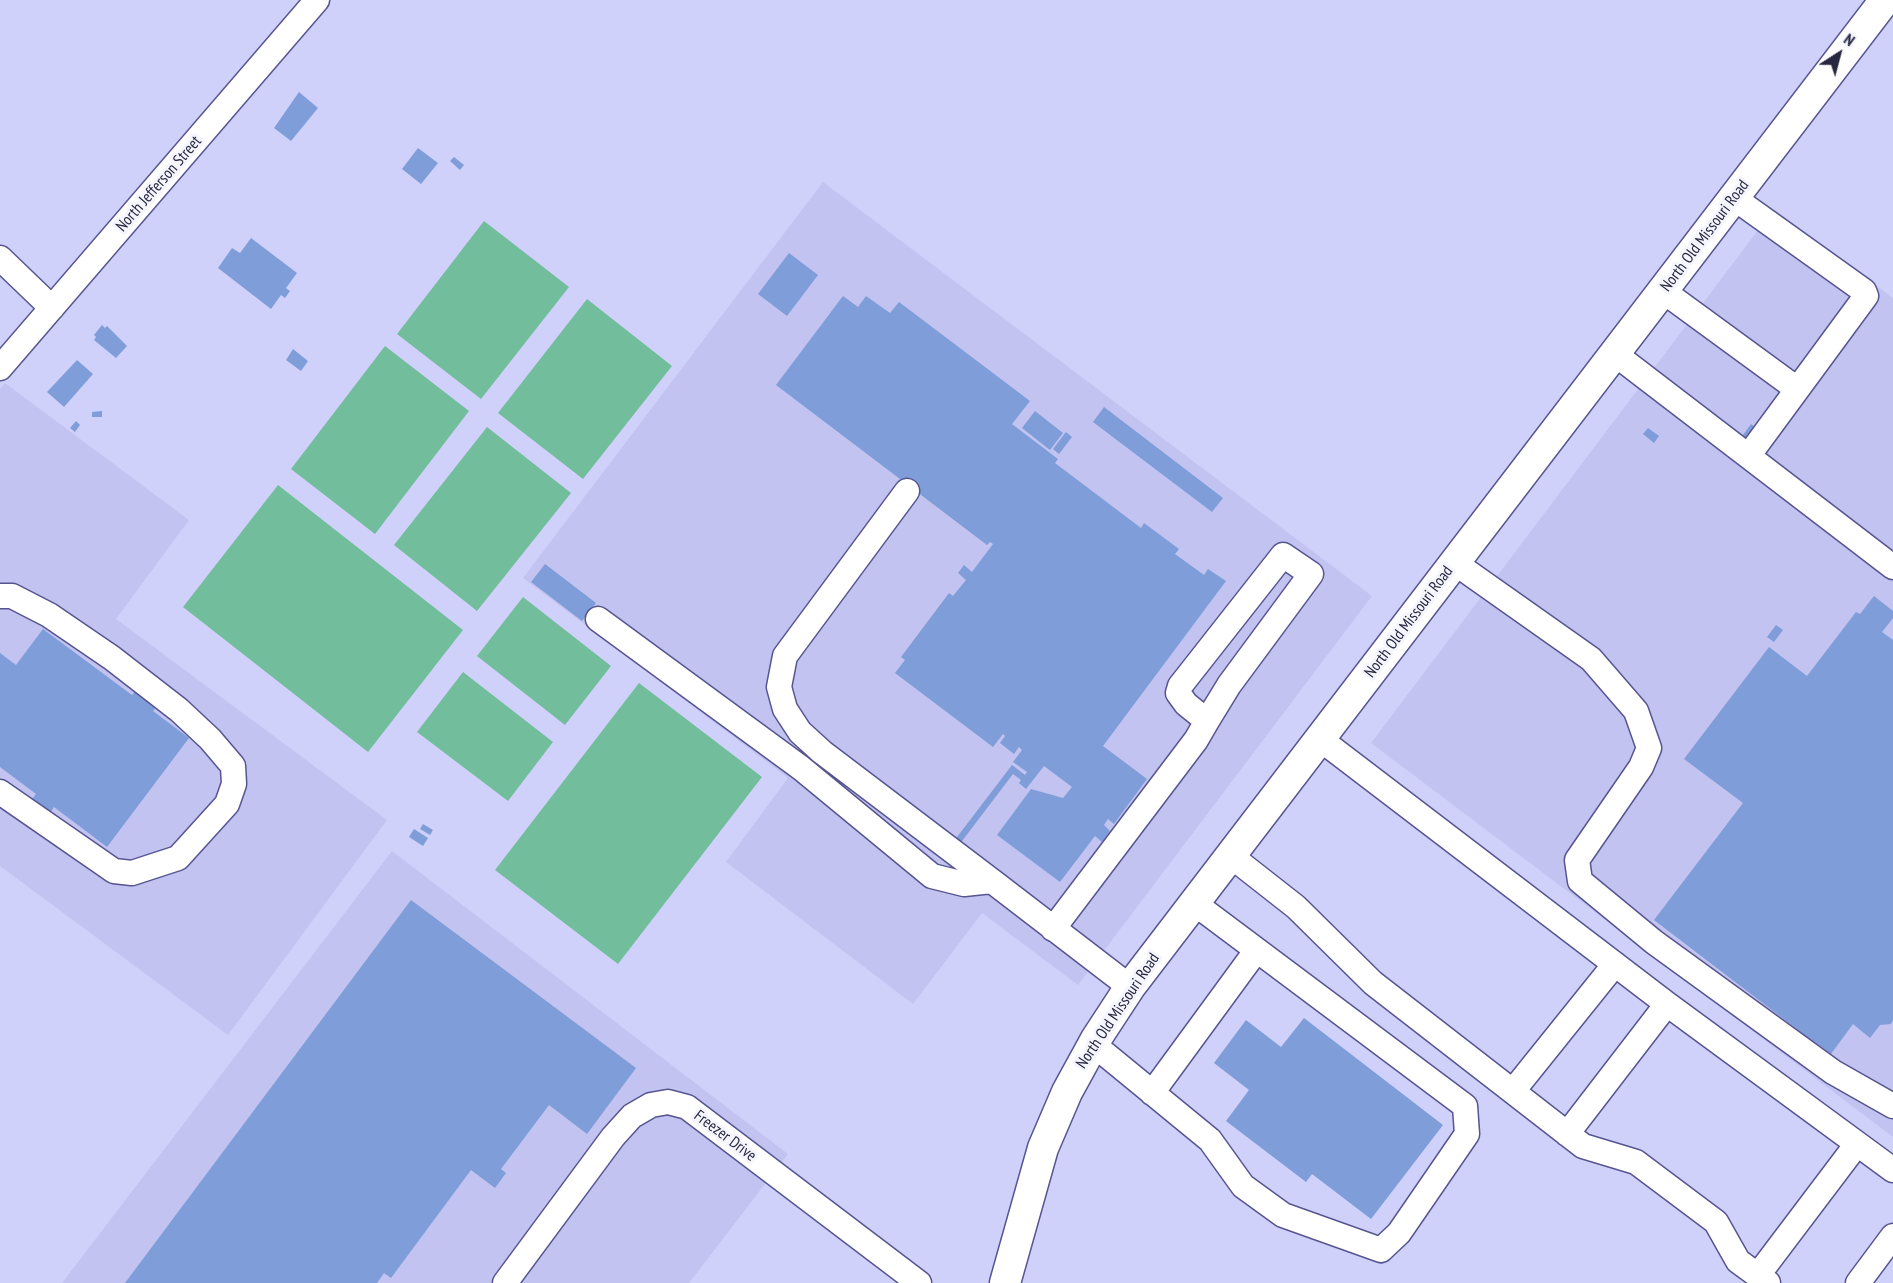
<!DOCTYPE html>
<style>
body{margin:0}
#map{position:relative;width:1893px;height:1283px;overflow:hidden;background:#d0d1fb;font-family:"PT Sans Narrow",sans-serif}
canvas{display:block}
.north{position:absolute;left:1809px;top:24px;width:60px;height:60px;-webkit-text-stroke:4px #f5f6fd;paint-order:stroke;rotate:36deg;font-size:16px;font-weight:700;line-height:24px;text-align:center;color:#272741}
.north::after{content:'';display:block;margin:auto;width:21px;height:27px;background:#272741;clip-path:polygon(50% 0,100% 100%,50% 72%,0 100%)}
</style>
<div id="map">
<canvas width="1893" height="1283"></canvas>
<div class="north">N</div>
</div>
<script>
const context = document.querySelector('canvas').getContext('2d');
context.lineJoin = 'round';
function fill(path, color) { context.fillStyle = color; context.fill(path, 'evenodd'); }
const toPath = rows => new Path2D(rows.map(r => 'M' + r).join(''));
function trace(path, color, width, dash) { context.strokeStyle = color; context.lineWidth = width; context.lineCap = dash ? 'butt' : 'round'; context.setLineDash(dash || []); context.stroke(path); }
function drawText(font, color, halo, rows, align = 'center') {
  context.font = font + ' "PT Sans Narrow",sans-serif'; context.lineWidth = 6; context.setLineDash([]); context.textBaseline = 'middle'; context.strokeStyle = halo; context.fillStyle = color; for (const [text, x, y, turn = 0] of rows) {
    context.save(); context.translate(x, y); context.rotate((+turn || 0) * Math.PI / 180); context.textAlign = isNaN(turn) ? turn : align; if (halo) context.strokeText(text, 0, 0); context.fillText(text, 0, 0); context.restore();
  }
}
const built = toPath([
 [823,182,1372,596,1078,985,982,913,913,1004,726,862,788,778,523,578],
 [1774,209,1893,298,1893,1137,1371,743],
 [5,383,189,520,116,619,387,820,228,1035,0,866,0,389],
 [392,851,788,1154,689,1283,62,1283]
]);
const green = toPath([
 [484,221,569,287,481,399,397,334],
 [587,299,672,366,583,479,498,413],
 [385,346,469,411,375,534,291,469],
 [487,427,571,493,477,611,394,545],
 [278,485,463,630,368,752,183,607],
 [523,597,611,666,565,725,477,656],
 [463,672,553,742,508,801,417,732],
 [639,683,762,777,618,964,495,870]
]);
const building = toPath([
 [299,92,318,108,291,141,274,128],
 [418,148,438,163,421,184,402,169],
 [454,157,464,165,460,170,450,161],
 [251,238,297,273,286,288,290,291,285,298,281,295,271,309,218,268,232,248,240,253],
 [789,253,818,275,787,316,758,294],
 [843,296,858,307,866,296,890,313,899,302,1030,401,1012,424,1058,459,1055,463,1141,528,1144,523,1179,549,1175,554,1204,575,1208,569,1226,581,1103,746,1147,779,1114,824,1108,819,1104,825,1110,831,1102,842,1095,836,1060,882,997,835,1031,789,1063,798,1072,787,1044,766,1026,789,1019,783,1021,780,1013,774,959,845,954,841,1012,765,1025,775,1027,772,1013,762,1022,750,1019,747,1014,754,1000,743,1005,736,1003,734,993,747,895,673,905,660,901,657,949,593,953,596,966,580,958,573,964,565,972,572,993,544,990,542,987,545,776,385],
 [102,325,105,328,107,326,127,346,116,358,94,340,96,337,94,335],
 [293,349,308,361,301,371,286,360],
 [77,360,93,374,64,407,47,392],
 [1104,407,1223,498,1212,512,1093,422],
 [102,411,102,417,92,417,92,412],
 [1035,411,1063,433,1050,450,1022,428],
 [76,421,80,425,75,432,70,428],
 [1751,424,1759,430,1748,445,1740,439],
 [1648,428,1659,436,1654,443,1643,434],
 [1066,432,1072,437,1059,454,1053,449],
 [545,564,596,603,582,621,531,582],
 [1874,596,1893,611,1893,618,1882,632,1893,640,1893,1020,1891,1024,1880,1025,1870,1038,1853,1024,1831,1054,1815,1042,1810,1048,1794,1035,1798,1030,1654,920,1743,803,1684,759,1769,647,1807,676,1856,612,1860,614],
 [1776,625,1783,630,1774,642,1767,637],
 [43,629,132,695,138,688,159,704,153,711,189,738,107,847,54,807,48,816,30,802,36,794,0,767,0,653,16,665],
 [423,824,433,830,430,835,420,829],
 [414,829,428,838,423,846,409,837],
 [411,900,636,1068,587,1134,549,1105,501,1169,506,1173,495,1188,471,1170,391,1278,384,1273,377,1283,125,1283],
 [1304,1018,1443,1125,1371,1219,1312,1174,1306,1182,1226,1121,1249,1090,1214,1063,1246,1020,1281,1047]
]);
const minor = toPath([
 [1734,198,1864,291,1866,296,1749,455],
 [0,258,52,308],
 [1663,291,1797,389],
 [1615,354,1893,567],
 [0,368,317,0],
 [907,491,785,656,779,687,785,709,800,732,822,752,992,881],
 [1455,563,1591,659,1636,711,1649,748,1641,767,1577,860,1580,881,1654,942,1833,1072,1893,1106],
 [0,596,12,596,49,615,112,658,179,710,210,739,233,766,234,784,227,804,178,858,132,873,114,871,0,792],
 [598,619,801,768,932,876,964,884,992,881,1130,987],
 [1320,739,1667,1004,1893,1170],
 [1231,856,1296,907,1373,983,1583,1146,1636,1162,1716,1222,1738,1261,1768,1283],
 [1053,929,1196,740,1207,721,1229,685,1311,574,1283,555,1180,686,1178,693,1186,704,1207,721],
 [1093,1044,1210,1140,1243,1186,1283,1215,1381,1250,1399,1233,1467,1134,1465,1106,1194,903],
 [1513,1091,1615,964],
 [1152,1093,1256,951],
 [1567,1134,1667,1004],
 [1758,1275,1857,1144],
 [505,1283,613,1137,632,1116,651,1105,668,1102,687,1107,919,1283],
 [1858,1283,1893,1236]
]);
const major = toPath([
 [1005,1283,1043,1148,1067,1092,1096,1039,1130,987,1885,0]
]);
const streetNames = [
 ["North Jefferson Street",159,184,-49],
 ["North Old Missouri Road",1705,236,-53],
 ["North Old Missouri Road",1409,622,-53],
 ["North Old Missouri Road",1118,1011,-56],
 ["Freezer Drive",725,1136,37]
];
fill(built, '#c2c3f0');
fill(green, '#72bd9c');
fill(building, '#7f9dd9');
trace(minor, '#575590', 27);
trace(major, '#575590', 33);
trace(minor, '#fff', 24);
trace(major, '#fff', 30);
drawText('16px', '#272741', '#f5f6fd', streetNames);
</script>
